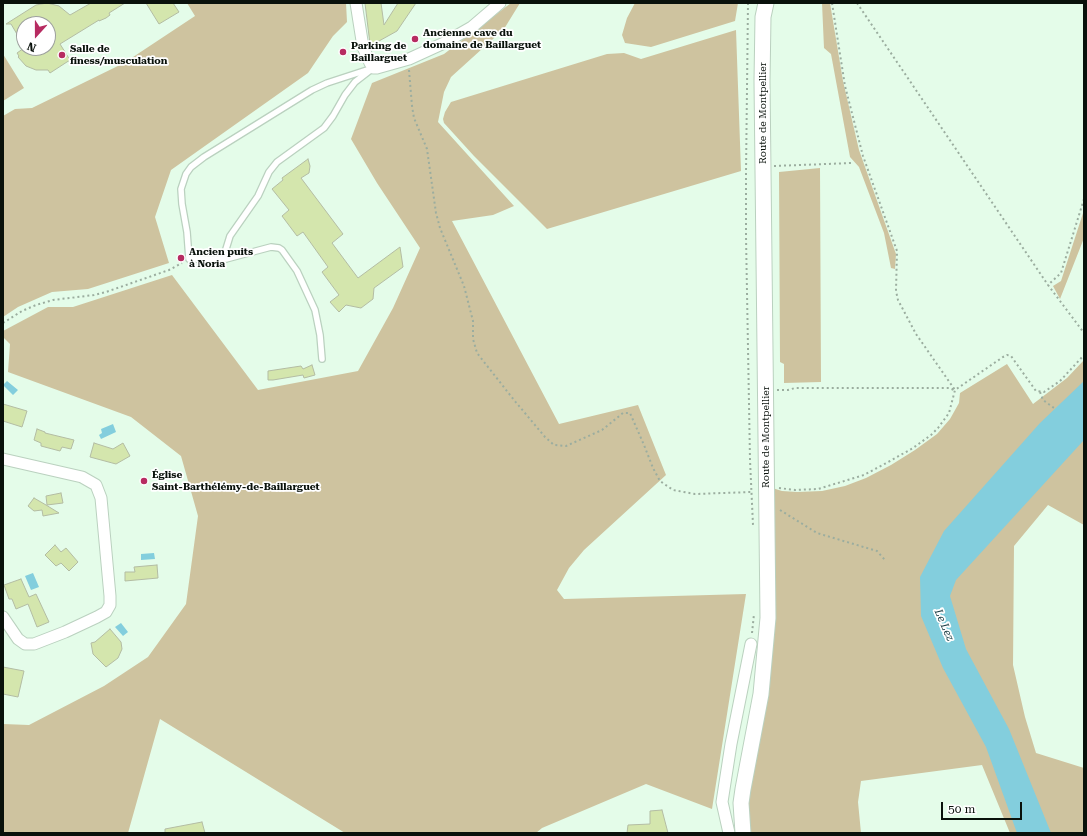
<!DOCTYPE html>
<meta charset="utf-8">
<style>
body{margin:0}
#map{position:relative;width:1087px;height:836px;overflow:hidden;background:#e4fce9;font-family:"Roboto Serif",serif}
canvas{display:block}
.frame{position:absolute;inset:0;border:4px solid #09110b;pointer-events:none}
.north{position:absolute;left:16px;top:16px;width:40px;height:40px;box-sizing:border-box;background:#fff;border:1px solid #9da09d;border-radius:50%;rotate:201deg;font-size:11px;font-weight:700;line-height:16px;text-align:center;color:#09110b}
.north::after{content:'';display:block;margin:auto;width:14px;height:18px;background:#b72b61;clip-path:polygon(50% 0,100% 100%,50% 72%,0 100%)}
.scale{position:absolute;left:941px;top:802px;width:81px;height:18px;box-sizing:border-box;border:2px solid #09110b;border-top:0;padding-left:5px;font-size:12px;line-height:14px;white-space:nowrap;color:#09110b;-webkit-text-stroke:3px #fff;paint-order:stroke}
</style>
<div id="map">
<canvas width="1087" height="836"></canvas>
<div class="frame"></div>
<div class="north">N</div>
<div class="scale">50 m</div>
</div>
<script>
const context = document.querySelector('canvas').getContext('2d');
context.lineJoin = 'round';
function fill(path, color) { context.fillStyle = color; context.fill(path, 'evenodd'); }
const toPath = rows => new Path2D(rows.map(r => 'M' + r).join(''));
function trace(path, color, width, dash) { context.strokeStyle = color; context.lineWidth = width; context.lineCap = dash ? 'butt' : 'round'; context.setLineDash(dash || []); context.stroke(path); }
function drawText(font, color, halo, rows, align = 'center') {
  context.font = font + ' "Roboto Serif",serif'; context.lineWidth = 3.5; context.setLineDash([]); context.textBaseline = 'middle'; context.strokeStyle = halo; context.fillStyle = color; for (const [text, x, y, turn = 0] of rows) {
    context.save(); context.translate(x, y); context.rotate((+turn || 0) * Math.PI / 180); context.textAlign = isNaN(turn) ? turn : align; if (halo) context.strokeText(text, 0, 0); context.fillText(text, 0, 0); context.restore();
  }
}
const green = toPath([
 [187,3,346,3,347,22,333,36,308,73,171,170,155,217,169,263,88,289,52,292,18,307,3,317,3,116,15,109,32,108,124,63,195,16],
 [511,3,520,3,504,29,451,77,444,92,438,122,514,206,493,215,452,221,559,424,638,405,666,475,584,550,569,568,557,590,564,599,746,594,712,809,646,784,542,828,536,833,345,833,160,719,128,833,3,833,3,724,29,725,104,686,148,657,186,604,198,516,181,456,131,417,8,372,10,344,3,337,3,331,48,307,73,307,172,275,258,390,358,371,393,308,420,248,377,183,351,139,372,83,444,54],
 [635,3,738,3,735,21,651,47,625,43,622,35,627,18],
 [822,3,830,3,843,81,859,150,896,254,895,269,891,268,884,233,859,167,850,157,831,54,824,48],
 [736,30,741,171,547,229,474,156,444,123,443,119,445,112,451,102,607,54,624,53,641,59],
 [3,54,24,88,3,101],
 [820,168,821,382,784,383,784,364,780,362,779,172],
 [1084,210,1084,238,1060,299,1053,286,1061,281],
 [1084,360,1084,525,1048,505,1014,546,1013,665,1025,717,1036,753,1084,768,1084,833,1010,833,982,765,861,781,858,802,861,833,745,833,761,694,766,486,782,491,797,492,822,491,845,486,866,478,891,465,915,450,937,434,950,419,959,403,960,393,1007,364,1033,404,1067,378]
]);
const water = toPath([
 [7,381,18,390,13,395,3,385],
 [1084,381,1084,440,956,580,950,596,966,649,1009,729,1051,833,1017,833,986,747,943,668,921,616,920,577,944,531,1040,423],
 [113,424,116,432,101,439,99,435,102,433,101,429],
 [154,553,155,559,141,560,141,554],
 [33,573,39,587,31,590,25,576],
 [121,623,128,632,123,636,115,627]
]);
const building = toPath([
 [47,3,59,6,70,15,91,3,125,3,109,13,110,15,106,18,99,21,99,20,60,44,70,60,50,73,48,70,36,70,26,66,18,57,19,56,17,53,24,48,48,48,48,24,24,24,24,46,11,24,6,24,36,5,47,3],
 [146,3,173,3,179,12,159,24,146,3],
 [365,3,381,3,384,25,398,3,416,3,397,31,370,46,372,44,370,44,365,3],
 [308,159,310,166,309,173,301,178,343,234,332,243,358,278,400,247,403,267,374,288,373,299,361,308,346,305,339,312,330,302,339,295,322,272,328,267,303,232,297,236,282,216,289,210,272,189,283,180,282,178,308,159],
 [312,365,315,375,304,378,303,375,273,380,268,380,268,371,301,366,303,369,312,365],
 [3,404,27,411,22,427,3,421,3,404],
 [37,429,45,432,45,433,74,440,71,449,62,447,60,451,41,446,41,443,34,440,37,429],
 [94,443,113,449,123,443,130,456,116,464,90,457,94,443],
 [61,493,63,503,47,505,46,496,61,493],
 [34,498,46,505,59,513,43,516,42,510,34,511,28,506,34,498],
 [55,545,61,552,66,548,78,562,69,571,61,563,56,566,45,555,55,545],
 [157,565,158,578,125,581,125,572,135,572,134,567,157,565],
 [21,579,29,597,36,594,49,622,37,627,28,604,16,609,12,599,9,599,4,585,21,579],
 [110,629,121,642,122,649,118,658,106,667,93,654,91,643,95,642,110,629],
 [3,667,24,671,18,697,3,694,3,667],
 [662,810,668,833,627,833,628,825,650,824,650,811,662,810],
 [202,822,205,833,165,833,165,829,202,822]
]);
const path = toPath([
 [748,3,746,173,746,236,750,460,753,525],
 [832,3,845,86,863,156,897,251,896,291,898,300,916,334,955,390],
 [857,3,1048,285],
 [409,70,412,106,414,118,427,149,436,213,440,228,464,286,473,321,473,339,477,353,514,400,545,437,554,445,566,446,602,430,623,413,630,413,644,445,653,468,660,481,673,490,695,494,751,492],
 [774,166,852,163],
 [1084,199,1061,273,1048,285,1084,333],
 [3,323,22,311,36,305,53,300,94,295,106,292,169,270,182,263],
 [777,390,788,390,795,388,949,388,954,390],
 [1040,392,1043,400,1054,408],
 [779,488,795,490,818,489,864,475,890,461,913,448,931,435,938,428,949,413,955,390,1003,357,1007,355,1011,356,1036,391,1044,392,1060,381,1084,355],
 [780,510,817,533,877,551,885,560],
 [752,633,754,614]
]);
const lane = toPath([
 [373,68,355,82,345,95,333,116,324,128,277,162,269,172,258,196,230,236,226,249,226,259,189,259,187,232,182,204,181,189,186,174,191,167,204,157,312,90,327,83,373,68],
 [226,259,271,247,279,248,282,250,297,271,315,310,320,335,322,359]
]);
const street = toPath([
 [356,3,363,47,370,63,373,68,377,68,409,59,444,43,472,27,500,3],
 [3,459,82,477,96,485,101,498,110,596,110,605,106,612,97,617,65,632,34,644,25,644,18,639,3,617],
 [729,833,722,802,731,744,751,644]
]);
const secondary = toPath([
 [743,833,741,803,743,789,761,694,768,618,762,81,763,17,766,3]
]);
const markers = [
 [415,39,4,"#b72b61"],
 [343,52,4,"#b72b61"],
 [62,55,4,"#b72b61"],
 [181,258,4,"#b72b61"],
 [144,481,4,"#b72b61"]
];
const poiNames = [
 ["Ancienne cave du",423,33],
 ["domaine de Baillarguet",423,45],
 ["Parking de",351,46],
 ["Baillarguet",351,58],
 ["Salle de",70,49],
 ["finess/musculation",70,61],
 ["Ancien puits",189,252],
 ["à Noria",189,264],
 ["Église",152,475],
 ["Saint-Barthélémy-de-Baillarguet",152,487]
];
const streetNames = [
 ["Route de Montpellier",763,113,-90],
 ["Route de Montpellier",766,437,-90]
];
const waterNames = [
 ["Le Lez",944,625,67]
];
fill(green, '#cec39f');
fill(water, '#83cedd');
fill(building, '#d4e6ad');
trace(building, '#b3bca3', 1);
trace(lane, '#bad1bf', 8);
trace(street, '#bad1bf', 13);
trace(secondary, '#bad1bf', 17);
trace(path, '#9bad9f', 2, [2, 3]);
trace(lane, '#fff', 5.5);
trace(street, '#fff', 11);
trace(secondary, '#fff', 15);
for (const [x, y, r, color] of markers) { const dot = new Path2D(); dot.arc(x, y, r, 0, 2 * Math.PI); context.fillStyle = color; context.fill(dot); trace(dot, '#fff', 1.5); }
drawText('bold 10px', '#09110b', '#fff', poiNames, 'left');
drawText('10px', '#09110b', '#fff', streetNames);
drawText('italic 11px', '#12363d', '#fff', waterNames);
</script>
